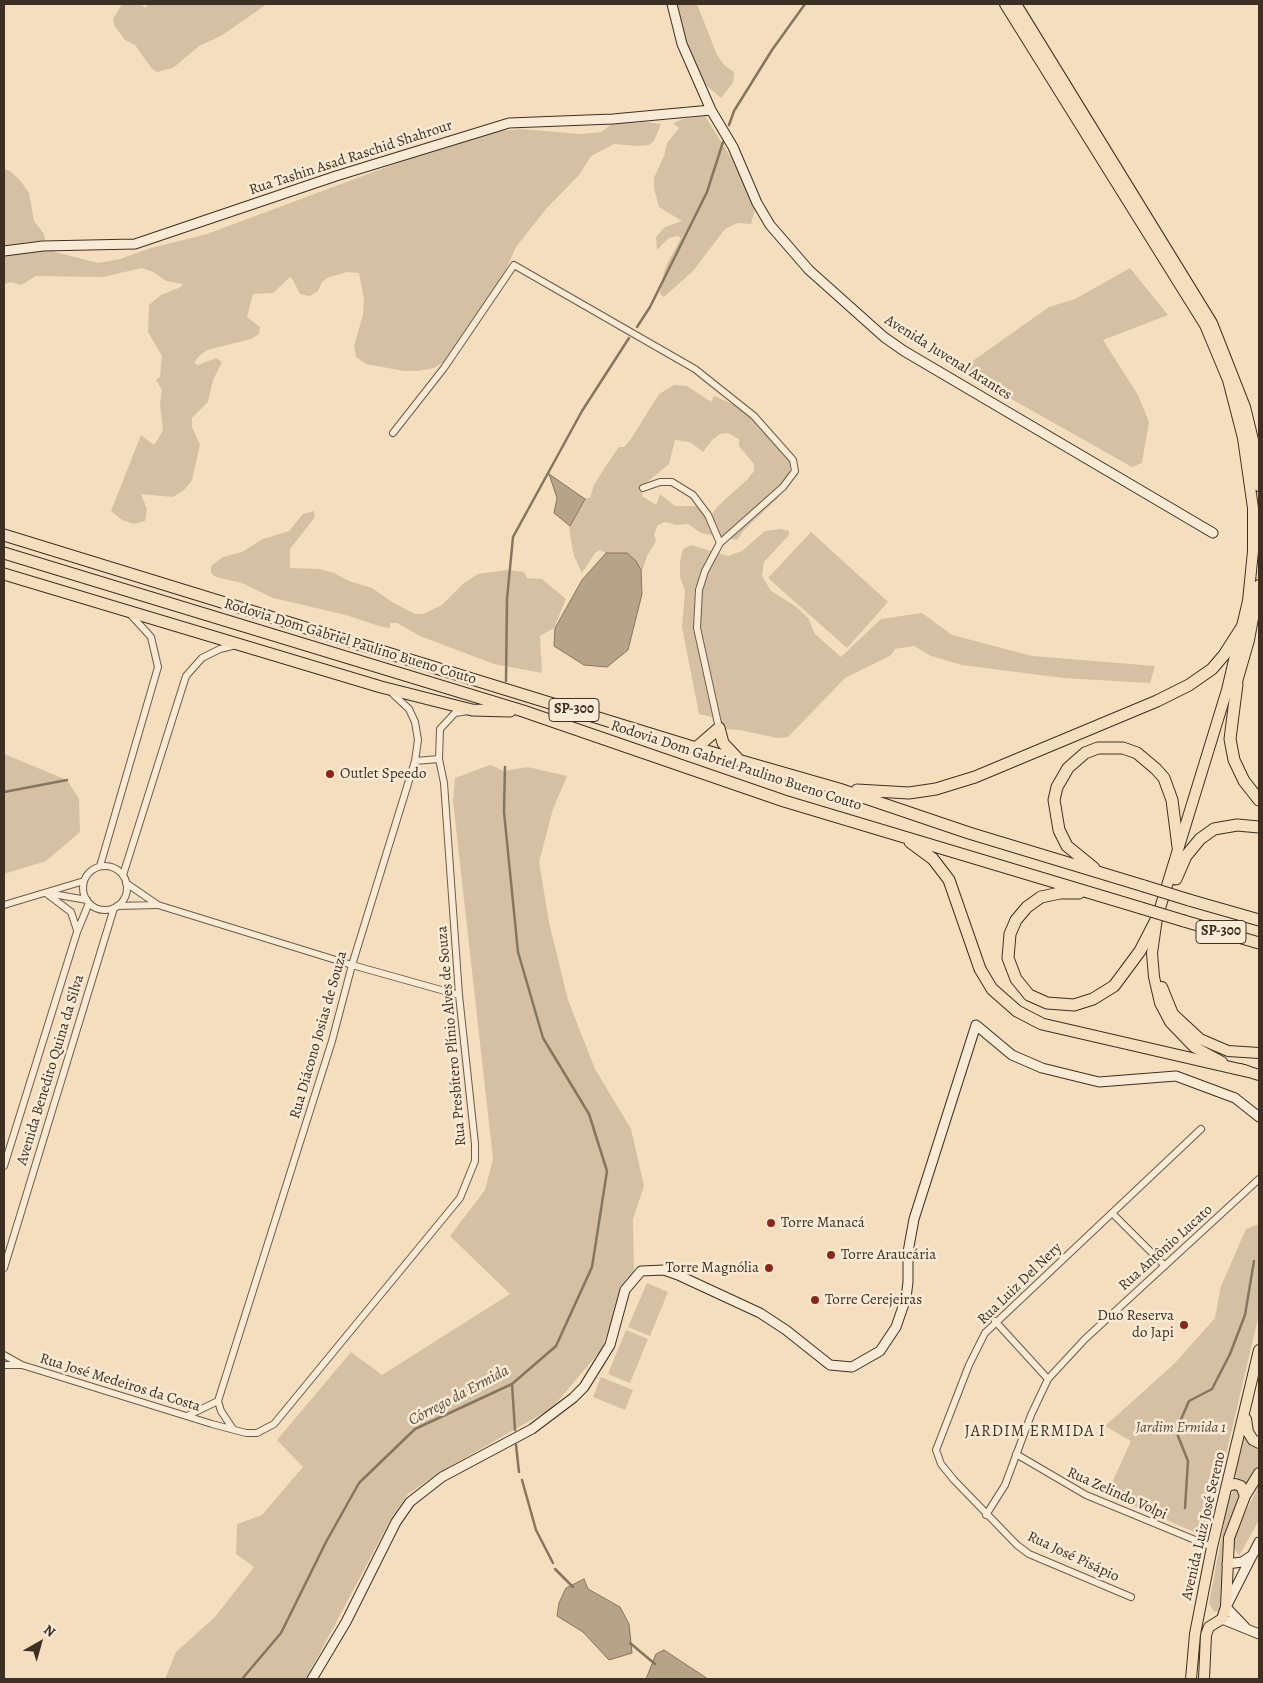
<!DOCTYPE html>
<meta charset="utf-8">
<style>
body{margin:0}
#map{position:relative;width:1263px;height:1683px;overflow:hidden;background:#f4debd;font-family:Alegreya,serif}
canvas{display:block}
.frame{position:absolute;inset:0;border:5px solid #3d3022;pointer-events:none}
.north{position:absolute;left:15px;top:1618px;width:50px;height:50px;-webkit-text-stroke:4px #f8ead4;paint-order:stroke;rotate:38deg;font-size:14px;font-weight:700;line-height:20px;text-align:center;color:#3d3022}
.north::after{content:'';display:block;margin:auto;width:18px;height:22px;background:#3d3022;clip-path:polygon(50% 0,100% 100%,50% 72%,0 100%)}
</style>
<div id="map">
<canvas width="1263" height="1683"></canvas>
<div class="frame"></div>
<div class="north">N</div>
</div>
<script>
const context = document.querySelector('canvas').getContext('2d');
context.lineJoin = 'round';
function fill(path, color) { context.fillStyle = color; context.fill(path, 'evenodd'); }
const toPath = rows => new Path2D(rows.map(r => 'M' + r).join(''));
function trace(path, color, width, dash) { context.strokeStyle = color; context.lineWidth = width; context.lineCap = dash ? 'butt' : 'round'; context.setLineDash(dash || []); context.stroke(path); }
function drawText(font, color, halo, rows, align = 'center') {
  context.font = font + ' Alegreya,serif'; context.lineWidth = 5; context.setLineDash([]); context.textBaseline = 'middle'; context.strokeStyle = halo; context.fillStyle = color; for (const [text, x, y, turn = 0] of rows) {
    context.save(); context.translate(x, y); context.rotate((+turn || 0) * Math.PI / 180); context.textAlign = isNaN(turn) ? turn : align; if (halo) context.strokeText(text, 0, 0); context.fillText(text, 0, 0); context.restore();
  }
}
const green = toPath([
 [122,4,139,4,146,8,147,4,267,4,221,36,199,46,173,68,157,72,152,69,135,45,125,40,114,25,113,19],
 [673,4,697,4,717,55,725,66,734,72,733,83,721,98,697,77],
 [705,116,750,188,756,205,751,224,738,223,725,229,693,271,664,297,660,294,661,283,666,266,681,238,678,236,669,238,657,250,656,237,665,227,682,221,659,207,654,188,654,178,664,156,667,143,679,128,673,123,683,119],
 [648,122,661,124,654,141,649,145,637,146,614,144,591,156,579,175,546,209,516,247,494,296,463,343,445,361,434,368,418,371,404,371,366,364,356,357,354,346,363,315,364,299,359,273,347,272,327,278,322,282,318,291,310,296,300,294,293,280,290,277,273,293,253,294,247,317,260,327,259,334,251,339,207,350,199,356,194,363,198,365,216,358,222,362,213,380,208,402,192,418,192,427,200,445,192,480,184,490,173,497,141,494,147,509,145,521,134,524,122,520,111,511,141,435,154,445,163,431,160,404,162,390,156,380,160,377,162,356,148,332,149,305,161,295,181,287,183,284,166,281,153,272,142,268,103,277,36,276,21,285,11,282,4,284,4,169,10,171,19,179,29,193,34,221,44,234,46,247,55,252,98,263,120,259,151,248,207,234,419,155,491,132,521,129,580,134,602,132,610,125,619,123],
 [1130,268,1168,315,1103,340,1138,395,1149,422,1142,463,1132,467,960,370,1049,307,1075,299],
 [674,385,687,386,711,402,714,396,751,412,790,461,790,474,778,498,744,530,737,540,701,533,688,524,677,525,665,522,658,525,654,534,656,541,647,556,639,581,607,553,599,550,595,553,582,573,574,556,571,541,569,527,571,514,584,498,590,498,594,485,605,467,619,447,624,447,631,439,659,394],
 [728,433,739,439,739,446,754,464,754,471,748,479,718,506,711,515,706,516,696,506,675,506,660,494,656,505,642,496,645,484,669,464,675,440,690,442,703,452,712,440,720,434],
 [314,511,315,517,290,549,290,568,319,569,334,573,349,581,372,588,392,602,415,614,423,614,442,605,464,583,478,574,507,570,524,572,527,578,542,579,566,599,554,628,540,636,542,673,494,664,420,636,397,623,390,623,390,628,382,627,346,615,273,598,242,583,216,577,211,573,211,566,223,557,242,552,263,539,289,531,303,514],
 [781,529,789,531,789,535,764,562,762,576,771,591,795,606,808,618,815,634,841,657,881,619,922,613,952,635,1032,656,1155,666,1150,683,1063,678,962,665,931,656,914,646,895,649,890,656,845,678,788,737,777,738,740,730,715,728,712,717,699,714,682,627,685,591,680,577,680,561,683,549,691,545,728,556,742,551,765,531],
 [811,532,888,602,847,648,768,578],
 [4,754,67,780,79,799,80,832,46,861,4,874],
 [490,765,504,771,528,767,567,776,553,809,539,862,549,922,568,1000,595,1069,631,1129,644,1186,633,1219,634,1277,621,1292,602,1349,552,1408,437,1474,408,1494,391,1519,306,1679,165,1679,176,1652,215,1617,254,1567,236,1554,237,1524,262,1515,303,1467,277,1440,351,1352,382,1375,510,1294,450,1236,485,1190,493,1159,453,801,455,778],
 [1259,1224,1259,1314,1208,1531,1203,1536,1107,1494,1131,1441,1105,1426,1174,1364,1215,1318,1221,1286,1246,1229],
 [647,1283,668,1292,650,1336,628,1327],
 [626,1330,648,1339,630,1383,608,1374],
 [601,1377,633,1390,625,1410,593,1397],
 [1245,1429,1259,1446,1259,1467,1245,1487,1235,1475],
 [1259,1485,1259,1520,1239,1556,1233,1546,1235,1534],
 [1235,1489,1238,1491,1238,1496,1222,1553,1224,1605,1220,1611,1214,1612,1209,1603,1229,1497]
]);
const water = toPath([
 [549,474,585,499,570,526,554,513,557,498,549,474],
 [606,553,627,553,636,561,641,570,642,594,628,650,607,667,584,665,554,646,555,628,582,580,606,553],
 [584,1579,588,1589,620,1607,629,1624,632,1653,609,1660,583,1632,557,1616,559,1603,566,1588,584,1579],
 [664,1650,708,1679,646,1679,656,1654,664,1650]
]);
const stream = toPath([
 [729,125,734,111,772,50,805,4],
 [637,327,650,307,707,192,723,142],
 [506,681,507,599,513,537,582,411,629,338],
 [4,792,67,780],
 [512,1384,515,1430],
 [516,1445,519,1472],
 [522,1480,536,1530,553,1563],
 [1185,1508,1188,1461,1176,1431,1189,1401,1212,1389,1230,1354,1245,1315,1254,1261],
 [555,1569,573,1587],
 [630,1643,655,1664],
 [242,1679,281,1633,326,1542,359,1483,415,1429,512,1384,556,1346,592,1267,607,1171,589,1114,543,1038,518,952,504,812,505,767]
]);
const street = toPath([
 [393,433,444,368,514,265,695,369,754,416,793,460,795,471,783,487,720,543,705,571,699,590,697,628,719,728],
 [643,488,660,482,672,482,693,495,708,515,720,543],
 [415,761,439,759],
 [100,866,158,667,151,637,131,615],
 '83 888a22 22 0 1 1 44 0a22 22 0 1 1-44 0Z',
 [123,875,186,676,202,658,220,649,236,645],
 [126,883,158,905,352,965,459,995],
 [46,893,71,912,77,930],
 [47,893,87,900],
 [4,905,84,881],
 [117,906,157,905],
 [4,1166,77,932,89,903],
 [1112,1213,1165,1266],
 [4,1268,114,908],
 [995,1321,1048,1379],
 [4,1355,22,1365,212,1424,246,1433,257,1433,274,1424,460,1198,475,1161,475,1144,459,995,444,783,439,759,440,729,455,713,468,711],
 [4,1365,20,1365],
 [218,1401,221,1411,233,1429],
 [187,1416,218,1401,332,1041,352,965,415,761,418,740,415,722,409,709,393,694],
 [1016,1454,1086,1495,1212,1547],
 [986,1515,1005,1485,1031,1415,1048,1379,1085,1339,1259,1179],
 [1131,1597,1029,1554,1017,1545,954,1480,941,1464,936,1450,969,1365,985,1333,1201,1129]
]);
const secondary = toPath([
 [672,4,682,44,711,110,733,147,757,203,770,225,809,270,884,337,904,351,1213,533],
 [4,251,43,246,135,244,336,176,509,123,613,119,711,110],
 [1227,1564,1242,1562,1251,1556],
 [1222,1619,1259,1634],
 [1245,1627,1226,1607,1259,1542],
 [312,1679,346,1622,396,1522,410,1502,442,1477,532,1429,573,1398,584,1387,610,1345,625,1290,641,1271,664,1270,678,1275,760,1313,786,1330,830,1365,852,1367,880,1351,896,1327,906,1298,908,1282,908,1252,914,1219,976,1025,1012,1055,1042,1068,1099,1082,1176,1076,1235,1098,1259,1117]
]);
const primary = toPath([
 [1005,4,1205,325,1228,380,1243,438,1253,508,1253,551,1248,601,1227,690,1157,918,1152,953,1154,977,1160,1003,1170,1022,1194,1047,1222,1062],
 [1016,4,1212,323,1245,407,1254,444,1259,486],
 [1234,692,1249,640,1259,585],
 [1162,987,1173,1014,1200,1039,1228,1051,1259,1053],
 [1240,1069,1259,1075],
 [1246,1419,1248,1432,1253,1440,1259,1443],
 [1228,1486,1235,1484,1241,1486,1245,1496],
 [1191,1679,1195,1634,1212,1547,1259,1350],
 [1204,1679,1206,1635,1209,1627,1222,1619,1226,1607,1229,1538,1245,1496,1259,1473]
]);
const highway = toPath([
 [4,535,696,748,839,789,969,833,1144,886],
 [4,553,523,711,784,801,1141,908],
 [4,574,381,687,472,710,510,711],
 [1237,684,1230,739,1234,760,1244,781,1259,800],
 [719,728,723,743,738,759],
 [696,748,719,728],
 [857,790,909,793,936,789,975,777,1157,701,1189,685,1212,669,1224,655,1242,627],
 [910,842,933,859,949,880,980,969,992,989,1017,1011,1042,1024,1246,1071],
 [1094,868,1067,846,1059,830,1054,800,1057,787,1068,768,1085,753,1098,748,1123,748,1137,753,1156,769,1164,778,1172,800,1178,847],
 [1176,879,1186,856,1200,839,1214,829,1237,825,1259,827],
 [1079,893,1060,893,1041,897,1027,907,1016,920,1010,934,1008,958,1016,979,1029,995,1047,1003,1074,1005,1093,999,1114,986,1140,951,1157,918],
 [1189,900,1259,920],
 [1184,921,1259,943]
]);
const highwayBridge = toPath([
 [1144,886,1189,900],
 [1141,908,1184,921]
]);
const markers = [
 [330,774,5,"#8f2418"],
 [771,1223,5,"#8f2418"],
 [831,1255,5,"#8f2418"],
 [769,1268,5,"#8f2418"],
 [815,1300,5,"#8f2418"],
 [1184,1325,5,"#8f2418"]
];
const shields = [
 [574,710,50],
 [1221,932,50]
];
const shieldNames = [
 ["SP-300",574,710],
 ["SP-300",1221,932]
];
const streetNames = [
 ["Rua Tashin Asad Raschid Shahrour",351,158,-18],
 ["Avenida Juvenal Arantes",948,358,32],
 ["Rodovia Dom Gabriel Paulino Bueno Couto",350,642,17],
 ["Rodovia Dom Gabriel Paulino Bueno Couto",736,766,18],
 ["Rua Diácono Josias de Souza",319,1035,-74],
 ["Rua Presbítero Plínio Alves de Souza",452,1036,-95],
 ["Avenida Benedito Quina da Silva",51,1070,-73],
 ["Rua Antônio Lucato",1166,1248,-42],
 ["Rua Luiz Del Nery",1020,1284,-44],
 ["Rua José Medeiros da Costa",120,1383,17],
 ["Rua Zelindo Volpi",1117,1494,24],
 ["Avenida Luiz José Sereno",1204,1526,-77],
 ["Rua José Pisápio",1073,1557,25]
];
const poiNames = [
 ["Outlet Speedo",340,774],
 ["Torre Manacá",781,1223],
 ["Torre Araucária",841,1255],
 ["Torre Magnólia",759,1268,"right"],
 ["Torre Cerejeiras",825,1300],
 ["Duo Reserva",1174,1316,"right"],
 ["do Japi",1174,1333,"right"]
];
const parkNames = [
 ["Jardim Ermida 1",1181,1428]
];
const waterNames = [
 ["Córrego da Ermida",459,1396,-28]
];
const neighbourhoodNames = [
 ["JARDIM ERMIDA I",1035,1432]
];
fill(green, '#d5c0a3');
fill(water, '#b6a388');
trace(water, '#86755f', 1);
trace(stream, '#86755f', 2.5);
trace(street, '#6b5c49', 8);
trace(secondary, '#3d3022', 11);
trace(primary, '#3d3022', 12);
trace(highway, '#3d3022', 13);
trace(street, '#f8ead4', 6);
trace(secondary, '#f8ead4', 9);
trace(primary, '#f4debd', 10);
trace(highway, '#f4debd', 11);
trace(highwayBridge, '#3d3022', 13, []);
trace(highwayBridge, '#f4debd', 11);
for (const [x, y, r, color] of markers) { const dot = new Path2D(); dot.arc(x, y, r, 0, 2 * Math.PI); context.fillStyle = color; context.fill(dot); trace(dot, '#f8ead4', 2); }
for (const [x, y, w] of shields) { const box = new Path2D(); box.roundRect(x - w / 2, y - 11.5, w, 23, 4); context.fillStyle = '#f8ead4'; context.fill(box); trace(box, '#3d3022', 1); }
drawText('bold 14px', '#3d3022', null, shieldNames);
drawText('15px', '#3d3022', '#f8ead4', streetNames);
drawText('15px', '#3d3022', '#f8ead4', poiNames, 'left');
drawText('italic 15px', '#5b4d3c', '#f8ead4', parkNames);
drawText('italic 16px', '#5b4d3c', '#f8ead4', waterNames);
context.letterSpacing = '1px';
drawText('16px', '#3d3022', '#f8ead4', neighbourhoodNames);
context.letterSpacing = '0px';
</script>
